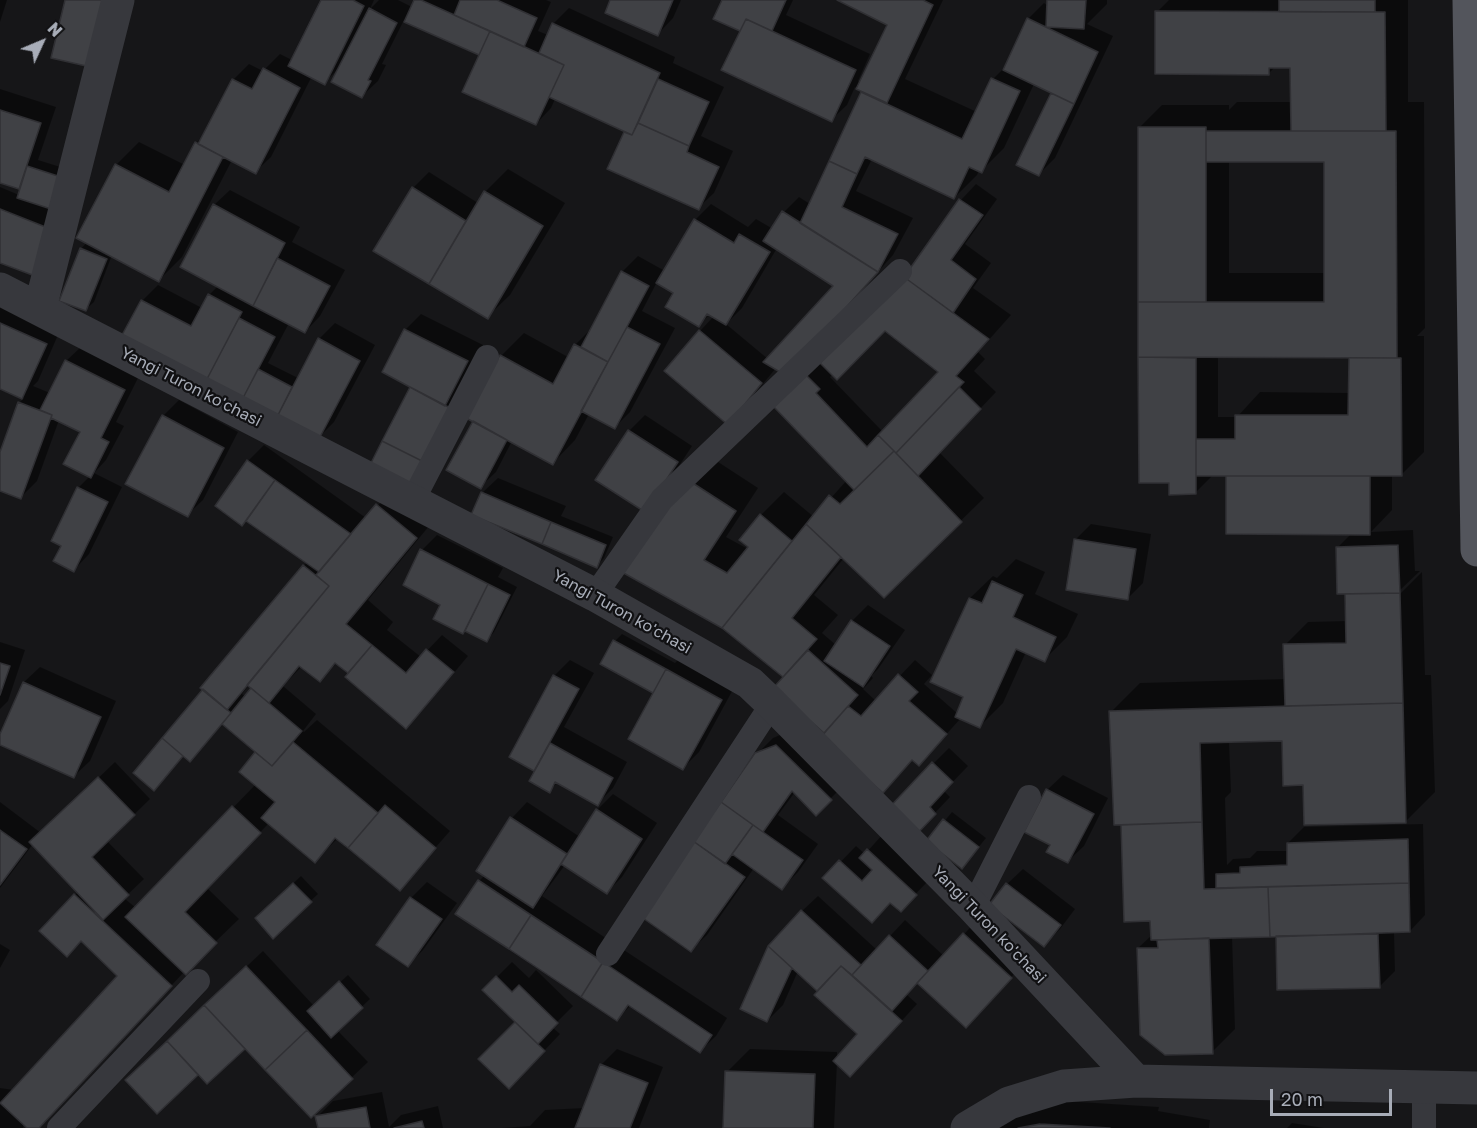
<!DOCTYPE html>
<style>
body{margin:0}
#map{position:relative;width:1477px;height:1128px;overflow:hidden;background:#161618;font-family:"Golos Text",sans-serif}
canvas{display:block}
.north{position:absolute;left:12px;top:12px;width:60px;height:60px;-webkit-text-stroke:4px #111113;paint-order:stroke;rotate:46deg;font-size:16px;font-weight:700;line-height:24px;text-align:center;color:#a8adb8}
.north::after{content:'';display:block;margin:auto;width:21px;height:27px;background:#a8adb8;clip-path:polygon(50% 0,100% 100%,50% 72%,0 100%)}
.scale{position:absolute;left:1270px;top:1089px;width:122px;height:27px;box-sizing:border-box;border:3px solid #a8adb8;border-top:0;padding-left:8px;font-size:18px;line-height:21px;white-space:nowrap;color:#a8adb8;-webkit-text-stroke:4px #111113;paint-order:stroke}
</style>
<div id="map">
<canvas width="1477" height="1128"></canvas>
<div class="north">N</div>
<div class="scale">20 m</div>
</div>
<script>
const context = document.querySelector('canvas').getContext('2d');
context.lineJoin = 'round';
function fill(path, color) { context.fillStyle = color; context.fill(path, 'evenodd'); }
const toPath = rows => new Path2D(rows.map(r => 'M' + r).join(''));
function trace(path, color, width, dash) { context.strokeStyle = color; context.lineWidth = width; context.lineCap = dash ? 'butt' : 'round'; context.setLineDash(dash || []); context.stroke(path); }
function drawText(font, color, halo, rows, align = 'center') {
  context.font = font + ' "Golos Text",sans-serif'; context.lineWidth = 4.5; context.setLineDash([]); context.textBaseline = 'middle'; context.strokeStyle = halo; context.fillStyle = color; for (const [text, x, y, turn = 0] of rows) {
    context.save(); context.translate(x, y); context.rotate((+turn || 0) * Math.PI / 180); context.textAlign = isNaN(turn) ? turn : align; if (halo) context.strokeText(text, 0, 0); context.fillText(text, 0, 0); context.restore();
  }
}
const shadow = toPath([
 [0,0,7,0,0,22],
 [323,0,374,0,370,9,379,0,398,0,412,7,415,0,546,0,551,2,538,31,548,35,553,24,569,8,675,57,673,63,724,87,701,136,733,151,714,193,698,208,609,168,626,131,555,99,551,108,536,124,481,54,404,20,382,64,386,65,378,81,362,96,339,68,324,83,312,76,271,157,255,172,232,160,182,257,159,280,112,255,94,302,86,309,81,249,87,242,116,165,139,142,185,165,196,143,205,135,233,80,249,64,263,71,280,54,292,60],
 [612,0,681,0,673,18,658,34],
 [723,0,793,0,786,15,870,54,858,81,860,83,889,24,838,0,943,0,905,79,977,112,993,79,1007,65,1028,19,1044,3,1048,6,1049,0,1107,0,1107,4,1087,24,1113,36,1055,158,1039,174,1018,164,1053,92,1034,84,1004,148,981,171,979,170,977,175,954,198,872,159,856,191,913,218,893,255,801,358,776,368,744,407,700,331,714,316,710,314,699,325,675,293,657,282,642,311,675,328,630,412,614,428,589,414,575,440,553,463,512,441,496,472,480,487,474,422,501,356,524,333,568,357,575,345,593,327,622,272,638,256,665,271,695,220,711,204,748,227,756,219,773,229,784,212,799,197,810,204,864,91,855,87,847,105,831,120,742,30,715,18],
 [777,248,835,285,768,359,726,324,742,308],
 [1169,0,1408,0,1408,102,1424,102,1425,328,1417,336,1424,336,1424,452,1401,475,1392,475,1392,510,1371,532,1413,530,1415,571,1420,571,1398,592,1398,596,1422,572,1425,675,1431,675,1435,792,1406,821,1304,784,1283,740,1229,741,1231,792,1225,798,1227,865,1233,859,1250,858,1257,851,1288,851,1288,843,1304,827,1423,824,1425,915,1410,931,1394,932,1395,971,1380,986,1277,935,1232,936,1235,1029,1212,1052,1138,948,1152,935,1152,920,1123,825,1125,823,1111,712,1140,683,1286,679,1285,645,1308,622,1347,621,1346,595,1349,592,1337,548,1352,533,1227,474,1214,474,1195,493,1170,482,1140,481,1139,128,1162,105,1229,105,1229,110,1237,102,1292,102,1292,67,1275,67,1268,74,1157,12],
 [1229,160,1325,161,1326,273,1229,273],
 [1218,356,1353,356,1350,359,1350,393,1260,392,1237,417,1218,417],
 [0,89,56,107,38,160,70,170,67,214,0,261,0,187,19,195,23,183,19,188,0,181],
 [508,169,565,203,510,295,487,317,433,277,413,188,429,172,478,203,485,192],
 [976,184,997,199,965,244,991,263,973,288,1011,315,978,352,985,359,974,371,996,392,939,452,984,498,884,596,844,558,814,595,838,615,822,633,836,645,852,621,868,605,905,630,878,669,871,676,873,678,863,689,876,701,915,660,932,675,924,684,958,714,965,697,970,598,993,576,997,578,1016,559,1045,572,1035,594,1078,614,1067,637,1044,660,1026,652,1003,703,980,726,961,718,934,748,913,759,826,733,776,688,793,668,791,667,622,571,712,458,758,488,726,537,748,549,761,515,784,492,814,517,847,480,774,405,905,278,961,200],
 [885,329,941,372,883,432,830,377],
 [230,190,300,227,292,242,345,270,320,316,305,332,289,323,268,363,298,378,319,339,335,323,375,345,334,422,319,437,281,411,276,415,124,334,142,301,158,285,202,308,209,295,218,286,214,205],
 [0,301,61,328,38,381,33,386,50,393,66,361,82,346,140,374,116,422,124,426,106,460,94,473,122,487,89,554,74,570,63,546,78,488,90,476,82,431,59,420,37,481,21,497,0,490,0,456,19,403,24,398,0,387],
 [421,314,483,345,460,390,442,445,412,387,384,372,406,329],
 [179,400,238,432,203,500,187,515,163,416],
 [645,415,692,446,660,495,597,480,629,431],
 [264,445,366,518,400,482,439,514,368,600,393,622,387,630,421,657,442,635,468,656,422,711,406,727,354,668,337,663,319,680,302,666,283,686,316,714,303,731,304,732,317,720,450,831,399,889,338,838,315,861,269,823,207,888,239,919,184,972,38,1128,29,1128,24,1123,23,1128,0,1128,0,1088,14,1090,119,976,82,940,41,931,78,892,33,844,0,888,0,802,41,833,115,762,150,799,107,841,144,879,124,898,136,908,256,784,241,772,258,752,223,723,205,744,184,755,162,781,169,745,205,689,202,687,307,562,247,519,242,524,248,461],
 [249,685,253,688,246,697,242,694],
 [498,478,566,506,561,516,613,537,604,558,597,566,482,493],
 [1091,524,1151,534,1143,583,1127,599,1076,539],
 [437,535,503,568,498,577,517,587,494,632,487,640,466,629,463,632,442,604,422,550],
 [622,634,675,663,683,655,736,684,699,752,683,768,655,692,615,641],
 [0,642,25,650,8,701,0,709],
 [570,660,594,673,564,727,627,762,613,788,597,804,558,782,549,791,536,771,511,757,554,676],
 [40,667,116,701,90,761,74,776,0,743,0,738,24,682],
 [792,730,846,783,816,813,795,792,778,815,818,844,798,872,782,888,754,868,707,935,691,950,642,916,757,754,773,738],
 [949,748,968,766,944,791,950,797,914,835,933,764],
 [1063,775,1108,798,1084,846,1068,861,1052,844,1047,790],
 [613,794,657,823,622,877,607,892,565,865,542,896,727,1018,716,1036,700,1051,631,1005,617,1019,479,881,485,875,478,871,512,818,527,802,580,837,597,810],
 [952,812,986,838,969,859,928,841],
 [883,834,931,878,901,909,891,901,825,878,856,846,865,854],
 [1023,869,1075,909,1060,929,1044,945,1007,884],
 [301,876,318,894,273,936,257,918],
 [427,882,457,903,423,950,408,965,378,944,411,898],
 [818,896,877,950,905,920,944,956,979,918,1026,961,981,1010,918,981,906,994,917,1004,866,1060,837,1062,834,1128,725,1128,727,1072,750,1049,837,1052,837,1059,860,1034,798,971,783,1005,767,1021,802,911],
 [0,944,10,950,0,968],
 [263,951,314,1006,348,975,370,999,337,1030,368,1062,311,1116,246,1047,207,1082,198,1072,157,1111,143,1064],
 [512,962,529,978,536,970,573,1006,552,1027,560,1034,525,1071,480,1059,517,1022,484,990],
 [617,1049,663,1067,639,1128,502,1128,530,1126,545,1110,584,1108,601,1065],
 [382,1092,389,1127,401,1115,438,1106,443,1128,319,1128,317,1117,333,1101],
 [1064,1101,1159,1107,1158,1111,1210,1120,1209,1128,989,1128,1003,1114],
 [1292,1123,1324,1128,1287,1128]
]);
const building = toPath([
 [65,0,110,0,95,68,51,58,65,0],
 [321,0,353,0,364,6,325,85,288,66,321,0],
 [414,0,421,0,490,31,479,55,404,22,414,0],
 [460,0,497,0,537,18,524,47,454,15,460,0],
 [610,0,673,0,658,36,605,13,610,0],
 [722,0,786,0,772,31,746,19,740,31,713,19,722,0],
 [923,0,933,5,887,103,856,89,887,25,837,0,923,0],
 [1047,0,1086,0,1084,29,1046,27,1047,0],
 [1279,0,1375,0,1375,12,1279,12,1279,0],
 [369,8,397,23,368,80,371,81,362,98,331,82,369,8],
 [1155,11,1385,12,1386,131,1291,131,1290,68,1269,68,1269,75,1155,74,1155,11],
 [1027,18,1098,52,1074,104,1003,70,1027,18],
 [746,19,856,70,832,122,721,70,746,19],
 [552,23,660,73,632,135,549,97,564,65,539,53,552,23],
 [490,31,564,65,536,125,462,92,490,31],
 [263,68,300,88,256,174,198,144,232,79,252,89,263,68],
 [991,78,1020,91,982,173,969,167,954,199,865,157,857,174,829,161,861,92,962,139,991,78],
 [658,79,709,102,689,146,638,123,658,79],
 [1051,93,1074,104,1039,176,1016,165,1051,93],
 [0,110,41,123,19,189,0,183,0,110],
 [638,123,689,146,687,152,719,167,699,210,607,169,624,132,632,135,638,123],
 [1138,127,1206,127,1206,302,1138,302,1138,127],
 [1206,131,1396,131,1397,358,1138,357,1138,302,1324,302,1324,162,1206,162,1206,131],
 [195,142,223,157,159,282,76,238,115,164,169,192,195,142],
 [829,161,857,174,842,207,898,234,878,272,800,223,829,161],
 [27,166,64,178,54,210,17,198,27,166],
 [412,187,466,221,429,284,373,251,412,187],
 [484,191,543,226,488,319,429,284,484,191],
 [959,199,983,215,951,260,976,279,953,313,904,277,959,199],
 [213,204,285,243,253,306,180,267,213,204],
 [0,209,53,230,35,276,0,263,0,209],
 [782,211,878,272,785,375,763,362,833,286,763,241,782,211],
 [694,219,734,243,739,234,770,252,726,325,707,314,699,327,665,307,673,293,656,283,694,219],
 [80,248,107,259,86,311,59,301,80,248],
 [277,258,330,286,305,333,253,306,277,258],
 [621,271,649,286,608,362,581,347,621,271],
 [904,277,989,339,956,376,964,382,896,453,878,435,938,372,885,331,837,380,820,363,904,277],
 [208,294,242,312,207,379,122,335,141,300,191,326,208,294],
 [239,318,275,337,243,398,207,379,239,318],
 [0,323,47,344,22,399,0,389,0,323],
 [627,327,660,344,615,429,581,411,627,327],
 [404,329,468,361,445,406,382,372,404,329],
 [699,330,762,383,728,425,664,371,699,330],
 [318,338,360,361,319,439,277,417,318,338],
 [574,344,608,362,553,465,466,418,500,355,553,384,574,344],
 [1138,357,1196,358,1196,494,1169,495,1169,483,1139,483,1138,357],
 [1349,358,1401,358,1402,476,1196,476,1196,439,1235,439,1235,415,1348,415,1349,358],
 [65,360,125,390,101,438,109,442,91,478,63,464,80,432,51,418,52,415,40,410,65,360],
 [258,369,292,387,277,417,243,398,258,369],
 [804,373,820,389,816,393,867,447,878,435,894,451,854,490,772,405,804,373],
 [410,387,454,410,426,463,382,441,410,387],
 [959,387,981,409,918,476,896,453,959,387],
 [18,402,52,415,21,499,0,491,0,452,18,402],
 [162,415,224,448,188,517,125,484,162,415],
 [473,421,507,440,481,489,446,470,473,421],
 [628,430,678,462,645,512,595,480,628,430],
 [382,441,426,463,414,486,371,463,382,441],
 [894,451,962,522,884,598,806,524,829,495,840,504,894,451],
 [247,460,275,480,242,526,215,506,247,460],
 [1226,476,1370,476,1370,535,1226,534,1226,476],
 [275,480,351,534,319,572,246,521,275,480],
 [688,480,736,511,704,560,727,573,748,547,739,540,760,514,792,541,722,628,620,571,688,480],
 [77,487,108,502,74,572,53,561,61,546,51,541,77,487],
 [481,492,551,522,542,544,471,515,481,492],
 [376,504,417,538,346,624,372,645,348,673,335,663,320,682,299,666,269,703,247,685,329,586,316,575,376,504],
 [551,522,606,545,597,568,542,544,551,522],
 [806,524,841,557,792,618,817,639,783,677,722,628,806,524],
 [1074,539,1136,549,1128,600,1066,590,1074,539],
 [1398,545,1400,593,1337,594,1336,547,1398,545],
 [420,549,488,584,463,634,433,619,440,605,403,585,420,549],
 [303,565,329,586,227,710,200,688,303,565],
 [992,581,1023,595,1013,617,1056,637,1045,662,1016,649,980,728,955,717,963,697,930,682,969,598,982,603,992,581],
 [488,584,510,595,487,642,465,631,488,584],
 [1400,593,1403,703,1285,706,1283,644,1346,643,1345,594,1400,593],
 [851,620,890,646,863,687,824,661,851,620],
 [613,640,666,669,653,693,600,664,613,640],
 [372,645,406,673,426,649,454,672,406,729,345,677,372,645],
 [808,650,858,695,824,733,773,688,808,650],
 [0,663,10,666,0,695,0,663],
 [666,669,722,700,683,770,628,739,666,669],
 [898,674,918,692,909,701,947,734,919,766,912,760,883,793,820,738,848,706,861,716,898,674],
 [553,675,579,689,534,771,509,757,553,675],
 [23,682,101,717,74,778,0,745,0,734,23,682],
 [251,688,302,731,272,766,222,724,251,688],
 [203,689,231,713,190,762,162,738,203,689],
 [1403,703,1406,823,1304,825,1303,785,1283,786,1282,741,1200,743,1202,822,1114,825,1109,711,1403,703],
 [162,738,183,756,154,791,133,773,162,738],
 [293,742,378,813,348,848,335,838,315,863,261,818,275,802,239,772,255,752,272,766,293,742],
 [550,743,613,778,598,806,555,782,550,793,529,781,550,743],
 [776,745,832,800,816,816,792,791,763,832,721,802,755,753,776,745],
 [932,762,953,782,930,807,936,814,914,837,886,811,932,762],
 [98,777,135,815,92,857,129,895,103,920,29,842,98,777],
 [1046,789,1094,814,1068,863,1046,852,1050,845,1024,832,1046,789],
 [721,802,753,825,725,864,693,841,721,802],
 [385,805,436,848,400,891,348,848,385,805],
 [232,806,261,833,185,912,217,943,186,975,125,917,232,806],
 [596,809,642,839,607,894,561,864,596,809],
 [510,817,567,854,533,908,476,871,510,817],
 [943,819,979,847,962,869,926,841,943,819],
 [1202,822,1204,889,1268,887,1270,937,1151,940,1150,921,1124,922,1121,825,1202,822],
 [753,825,803,860,782,890,732,854,753,825],
 [0,830,27,849,0,885,0,830],
 [1408,839,1409,883,1216,888,1216,874,1240,873,1240,867,1287,865,1287,843,1408,839],
 [693,841,745,877,691,952,640,916,693,841],
 [867,849,917,895,901,912,890,903,872,923,822,878,839,860,862,881,872,870,859,858,867,849],
 [478,880,531,915,509,949,455,914,478,880],
 [293,883,312,902,273,939,255,918,293,883],
 [1006,883,1061,925,1044,947,989,905,1006,883],
 [1409,883,1410,932,1270,937,1268,887,1409,883],
 [74,894,172,986,39,1128,27,1128,0,1103,117,976,81,941,67,957,39,931,74,894],
 [410,897,442,919,408,967,376,945,410,897],
 [801,910,861,965,852,975,841,966,817,991,768,946,801,910],
 [531,915,603,962,581,997,509,949,531,915],
 [963,933,1012,978,966,1028,917,983,963,933],
 [1378,934,1380,988,1277,990,1276,936,1378,934],
 [889,935,928,971,892,1011,852,975,889,935],
 [1209,938,1213,1054,1165,1055,1140,1035,1137,948,1158,948,1157,940,1209,938],
 [768,946,792,968,767,1022,740,1009,768,946],
 [603,962,712,1035,700,1053,628,1005,617,1021,581,997,603,962],
 [246,966,307,1030,265,1070,204,1005,246,966],
 [841,966,902,1021,850,1077,833,1061,857,1034,814,995,841,966],
 [496,976,512,992,519,985,558,1023,538,1044,482,990,496,976],
 [339,981,363,1008,331,1038,307,1011,339,981],
 [204,1005,245,1049,207,1084,167,1041,204,1005],
 [515,1022,545,1051,509,1089,478,1059,515,1022],
 [307,1030,353,1079,311,1118,265,1070,307,1030],
 [167,1041,198,1075,157,1114,125,1080,167,1041],
 [600,1064,648,1083,630,1128,575,1128,600,1064],
 [725,1071,815,1074,813,1128,723,1128,725,1071],
 [366,1107,370,1128,318,1128,315,1116,366,1107],
 [422,1121,424,1128,394,1128,422,1121],
 [1040,1124,1110,1128,1018,1128,1040,1124]
]);
const service = toPath([
 [412,502,487,357],
 [595,595,662,499,900,271],
 [973,907,1029,797],
 [608,954,772,704],
 [59,1128,198,981],
 [1424,1128,1424,1087]
]);
const minor = toPath([
 [0,289,595,595,750,683,772,704,973,907,1136,1081,1477,1088],
 [40,308,118,0],
 [967,1128,1009,1103,1064,1086,1136,1081]
]);
const primary = toPath([
 [1469,0,1477,550]
]);
const streetNames = [
 ["Yangi Turon ko'chasi",191,387,27],
 ["Yangi Turon ko'chasi",622,612,29],
 ["Yangi Turon ko'chasi",989,925,46]
];
fill(shadow, '#0007');
fill(building, '#404145');
trace(building, '#303034', 1.5);
trace(service, '#37383d', 24);
trace(minor, '#37383d', 33);
trace(primary, '#53555c', 33);
drawText('16px', '#a8adb8', '#111113', streetNames);
</script>
